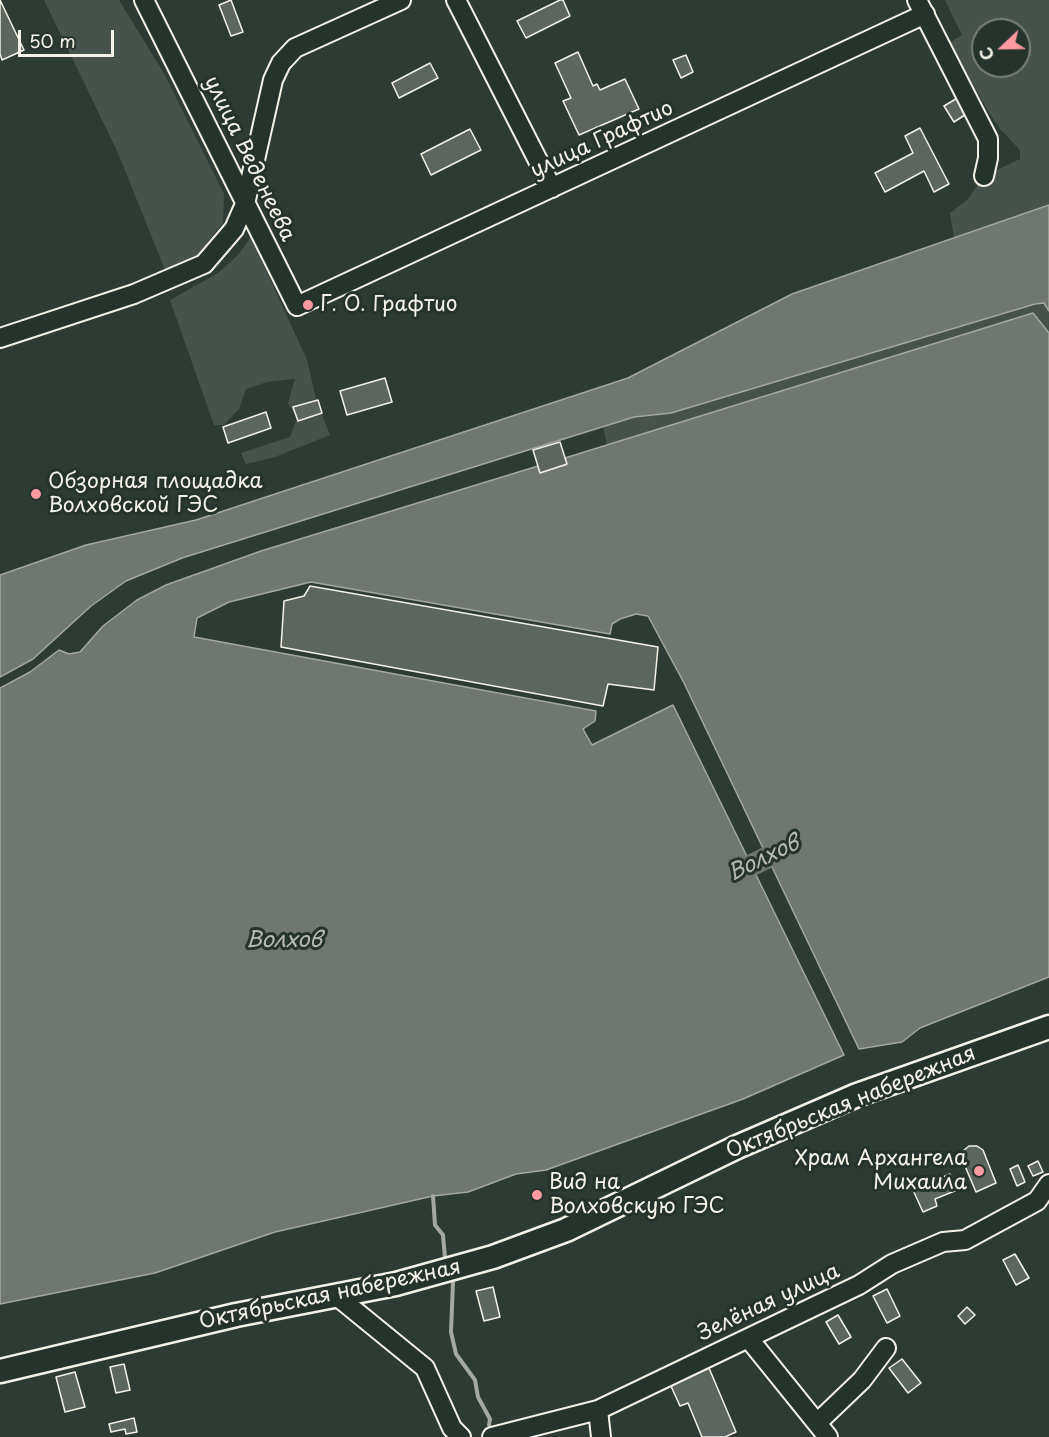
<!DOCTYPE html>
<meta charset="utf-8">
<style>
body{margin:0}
#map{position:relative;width:1049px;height:1437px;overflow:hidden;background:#2e3b34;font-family:"Playpen Sans",sans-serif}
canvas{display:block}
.north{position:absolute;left:971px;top:18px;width:60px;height:60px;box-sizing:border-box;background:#26332d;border:2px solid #787f78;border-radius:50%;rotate:248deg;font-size:16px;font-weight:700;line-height:24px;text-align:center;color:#f4f1e8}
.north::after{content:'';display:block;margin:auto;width:21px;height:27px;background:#ff9aa2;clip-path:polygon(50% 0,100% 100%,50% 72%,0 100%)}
.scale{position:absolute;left:18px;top:30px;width:96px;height:27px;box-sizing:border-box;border:3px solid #f4f1e8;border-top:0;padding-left:8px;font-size:18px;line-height:21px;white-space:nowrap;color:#f4f1e8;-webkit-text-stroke:4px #26332d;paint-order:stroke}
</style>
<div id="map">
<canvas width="1049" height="1437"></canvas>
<div class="north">С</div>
<div class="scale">50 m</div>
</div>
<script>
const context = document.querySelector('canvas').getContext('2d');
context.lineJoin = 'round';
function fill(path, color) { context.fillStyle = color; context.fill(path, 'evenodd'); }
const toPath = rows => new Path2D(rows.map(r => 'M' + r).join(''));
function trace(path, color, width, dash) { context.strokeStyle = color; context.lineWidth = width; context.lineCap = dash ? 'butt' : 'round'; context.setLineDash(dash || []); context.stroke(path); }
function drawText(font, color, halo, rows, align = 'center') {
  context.font = font + ' "Playpen Sans",sans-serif'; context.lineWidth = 6; context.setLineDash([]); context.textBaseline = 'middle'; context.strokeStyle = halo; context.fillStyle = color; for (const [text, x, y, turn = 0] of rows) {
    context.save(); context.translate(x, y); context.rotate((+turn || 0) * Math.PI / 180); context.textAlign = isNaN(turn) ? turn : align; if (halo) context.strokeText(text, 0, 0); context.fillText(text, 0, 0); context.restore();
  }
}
const green = toPath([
 [44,0,119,0,165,75,224,194,223,223,197,255,165,270,118,153],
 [945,0,1049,0,1049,205,954,238,950,213,968,199,984,176,1020,159,1020,150,1001,130,988,111,949,43,962,35],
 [983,30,1019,30,1019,66,983,66],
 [251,237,307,360,316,399,330,435,275,457,246,464,241,453,290,437,297,418,288,403,295,379,267,382,246,389,239,409,224,425,214,425,170,300,218,273,238,255],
 [1044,302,1049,311,1049,333,1033,313,607,445,603,426,634,417,671,413]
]);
const water = toPath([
 [1049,205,1049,311,1044,303,1035,304,671,413,634,417,182,558,126,581,91,606,33,659,0,677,0,575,86,545,196,520,628,378,792,294,1049,205],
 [1033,313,1049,333,1049,977,920,1028,902,1042,859,1049,684,683,648,616,636,614,620,619,612,624,610,634,311,582,229,602,197,618,194,637,596,711,595,721,583,729,592,745,673,705,844,1055,743,1099,546,1170,516,1174,468,1192,433,1196,275,1232,155,1273,0,1304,0,688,30,672,59,650,69,654,80,652,103,626,137,600,166,585,261,551,538,466,540,472,566,465,565,458,1033,313]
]);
const stream = toPath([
 [433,1196,435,1225,443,1235,445,1258],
 [453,1282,451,1332,456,1354,475,1380,478,1397,490,1419,489,1425]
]);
const river = toPath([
 [723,879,793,845]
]);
const building = toPath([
 [0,0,24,50,2,60,0,54,0,0],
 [231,0,243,32,231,36,219,5,231,0],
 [560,0,563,0,570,16,526,38,517,21,560,0],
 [578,52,593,86,597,84,600,90,625,79,639,109,579,135,563,101,571,98,555,63,578,52],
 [686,55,693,72,681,78,673,60,686,55],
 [430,63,438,78,399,98,392,83,430,63],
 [959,97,968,113,954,122,944,106,959,97],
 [920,128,949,184,934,192,924,171,885,192,875,173,913,153,905,136,920,128],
 [470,129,481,150,431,175,421,154,470,129],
 [385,378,392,402,347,415,340,391,385,378],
 [318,400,322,413,298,421,293,407,318,400],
 [266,412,271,428,228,443,223,427,266,412],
 [560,442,567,464,540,473,533,450,560,442],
 [310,586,658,647,654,690,608,684,603,706,281,647,284,601,304,596,310,586],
 [969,1146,977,1146,983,1150,996,1183,976,1192,962,1159,963,1151,969,1146],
 [1038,1161,1043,1172,1033,1176,1028,1166,1038,1161],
 [1018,1165,1025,1182,1017,1186,1010,1169,1018,1165],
 [950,1174,957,1190,935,1199,937,1206,923,1212,913,1190,950,1174],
 [1015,1254,1029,1278,1016,1285,1003,1260,1015,1254],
 [493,1287,500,1317,484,1321,476,1291,493,1287],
 [887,1289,900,1316,887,1323,873,1296,887,1289],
 [967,1307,975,1315,965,1324,958,1316,967,1307],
 [838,1315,851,1337,839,1344,826,1322,838,1315],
 [902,1359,921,1383,908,1393,889,1368,902,1359],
 [124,1364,130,1390,116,1393,110,1367,124,1364],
 [709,1368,736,1432,725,1437,702,1437,688,1403,680,1406,670,1384,709,1368],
 [75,1372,85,1407,65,1412,56,1377,75,1372],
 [134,1418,137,1432,126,1434,125,1429,111,1432,109,1424,134,1418]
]);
const minor = toPath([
 [144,0,297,306,925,14],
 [456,0,552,188],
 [917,0,988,139,988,158,984,176],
 [0,338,134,294,204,264,234,229,245,204,273,80,281,63,295,48,401,0],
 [338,1297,425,1368,452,1428,461,1437],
 [749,1339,828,1437],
 [598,1410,601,1437],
 [817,1423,862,1380,886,1348],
 [492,1437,598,1410,859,1285,892,1264,943,1242,965,1240,1037,1201,1049,1184]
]);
const major = toPath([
 [0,1371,236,1315,396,1284,493,1257,566,1230,737,1147,857,1095,1049,1027]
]);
const markers = [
 [308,305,6,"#ff9aa2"],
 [36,494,6,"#ff9aa2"],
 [979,1171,6,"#ff9aa2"],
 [537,1195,6,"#ff9aa2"]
];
const streetNames = [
 ["улица Графтио",602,140,-25],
 ["улица Веденеева",249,159,64],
 ["Октябрьская набережная",851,1103,-22],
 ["Октябрьская набережная",330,1295,-12],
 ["Зелёная улица",769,1303,-25]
];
const poiNames = [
 ["Г. О. Графтио",320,305],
 ["Обзорная площадка",48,482],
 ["Волховской ГЭС",48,506],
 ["Храм Архангела",967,1159,"right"],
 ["Михаила",967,1183,"right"],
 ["Вид на",549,1183],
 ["Волховскую ГЭС",549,1207]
];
const waterNames = [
 ["Волхов",764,859,-26],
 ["Волхов",284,941]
];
fill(green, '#48524c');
fill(water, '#6f7770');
trace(water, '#a4a8a0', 1.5);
trace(stream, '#a4a8a0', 4);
trace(river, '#6f7770', 22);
fill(building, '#5c655e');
trace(building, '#f4f1e8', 1.5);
trace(minor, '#f4f1e8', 22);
trace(major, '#f4f1e8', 27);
trace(minor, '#26332d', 18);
trace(major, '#26332d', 22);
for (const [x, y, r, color] of markers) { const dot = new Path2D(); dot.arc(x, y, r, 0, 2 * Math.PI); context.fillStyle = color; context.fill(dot); trace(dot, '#26332d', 2); }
drawText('21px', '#f4f1e8', '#26332d', streetNames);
drawText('21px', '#f4f1e8', '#26332d', poiNames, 'left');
drawText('italic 22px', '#b8bab2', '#26332d', waterNames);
</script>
